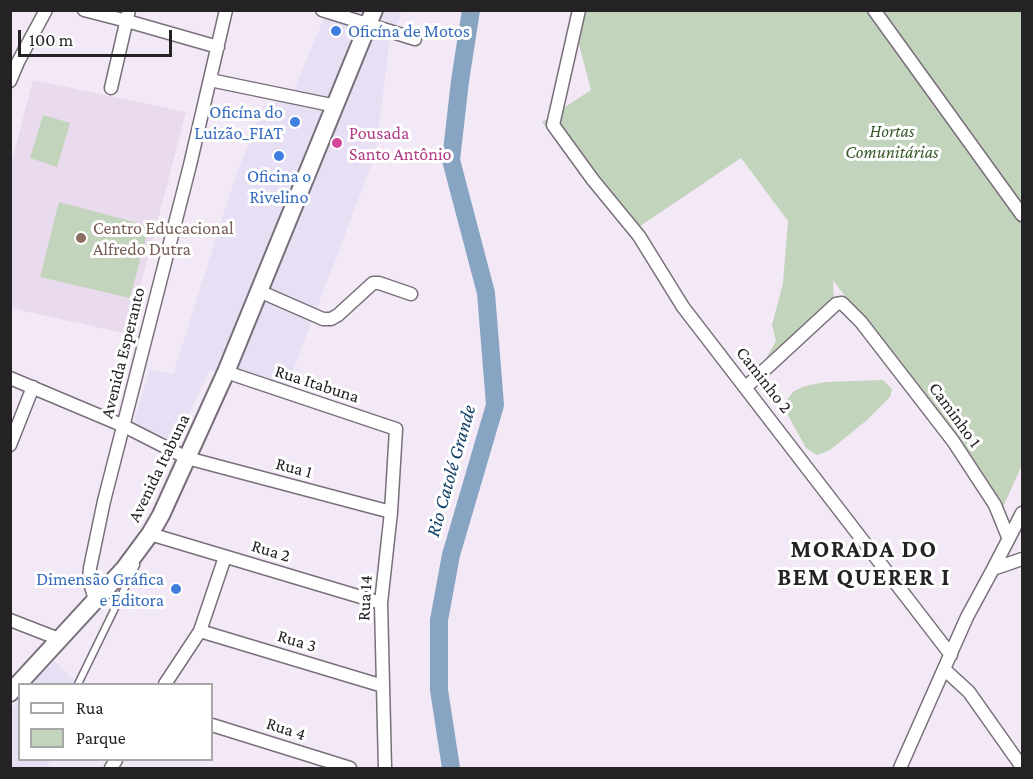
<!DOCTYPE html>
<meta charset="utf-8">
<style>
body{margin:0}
#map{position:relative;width:1033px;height:779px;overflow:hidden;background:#f3e9f6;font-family:"Crimson Pro",serif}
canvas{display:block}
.frame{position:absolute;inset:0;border:12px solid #252226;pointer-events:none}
.legend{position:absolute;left:18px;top:683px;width:195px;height:78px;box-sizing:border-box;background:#fff;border:2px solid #a8a7a8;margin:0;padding:8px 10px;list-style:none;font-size:18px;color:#252226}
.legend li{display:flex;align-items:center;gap:12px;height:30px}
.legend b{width:30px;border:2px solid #a8a7a8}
.scale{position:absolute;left:18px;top:30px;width:154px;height:27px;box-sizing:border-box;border:3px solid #252226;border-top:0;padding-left:8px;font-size:18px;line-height:21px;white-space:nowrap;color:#252226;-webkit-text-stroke:4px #fff;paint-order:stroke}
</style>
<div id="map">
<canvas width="1033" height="779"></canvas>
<div class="frame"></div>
<ul class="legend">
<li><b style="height:8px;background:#fff"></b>Rua</li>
<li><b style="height:16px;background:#c3d4bc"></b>Parque</li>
</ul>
<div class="scale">100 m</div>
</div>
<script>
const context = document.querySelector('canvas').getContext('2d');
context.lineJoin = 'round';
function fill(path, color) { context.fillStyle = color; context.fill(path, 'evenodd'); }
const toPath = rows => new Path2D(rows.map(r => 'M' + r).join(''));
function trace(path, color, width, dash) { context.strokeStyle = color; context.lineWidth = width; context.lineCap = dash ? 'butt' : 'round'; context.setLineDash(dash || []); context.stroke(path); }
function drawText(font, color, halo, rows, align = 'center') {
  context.font = font + ' "Crimson Pro",serif'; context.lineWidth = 6; context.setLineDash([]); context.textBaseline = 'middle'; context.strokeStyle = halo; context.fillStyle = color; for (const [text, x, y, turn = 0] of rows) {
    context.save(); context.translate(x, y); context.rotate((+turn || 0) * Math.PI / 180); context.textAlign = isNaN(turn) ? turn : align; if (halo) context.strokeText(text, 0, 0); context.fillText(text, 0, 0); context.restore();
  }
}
const commercial = toPath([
 [327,11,402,11,389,45,376,153,283,397,210,370,173,448,133,423,150,370,173,374,234,181,263,106,290,99],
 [54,661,78,684,32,684],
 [19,699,20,760,51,760,46,768,11,768,11,709]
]);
const built = toPath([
 [33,80,186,112,128,334,11,308,11,165]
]);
const green = toPath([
 [570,11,1022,11,1022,465,1003,507,833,280,834,308,812,336,788,352,766,358,776,341,772,325,783,283,788,221,741,158,630,233,542,122,591,90],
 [43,115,70,123,57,167,30,158],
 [59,202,149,226,130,298,40,277],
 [883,380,892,389,890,397,867,420,830,450,817,455,806,448,786,412,785,402,794,391,805,386,826,382]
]);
const river = toPath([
 [451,768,439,690,439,620,451,555,495,405,486,293,451,160,460,81,471,10]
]);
const service = toPath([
 [78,684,136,565]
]);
const minor = toPath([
 [84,10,127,21,218,47],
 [322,10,415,39],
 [579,10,553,125,593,180,639,236,683,307,951,655],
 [874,10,1022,215],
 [210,80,336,106],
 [10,81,18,62,46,10],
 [111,88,129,10],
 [259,291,323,319,331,319,338,315,373,283,379,283,411,294],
 [226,372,396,429,391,512,381,603,385,768],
 [10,378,124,426,187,458,391,512],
 [746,387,836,304,842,303,861,322,953,441,995,505,1008,537],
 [10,445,33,387],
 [150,534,381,603],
 [993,569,1022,513],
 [95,600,89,579,90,568,104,501,190,165,226,10],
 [10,620,59,639],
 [200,631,383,686],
 [945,670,969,692,1022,767],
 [165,684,200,631,225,557],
 [212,725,350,768],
 [111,768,116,760],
 [900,768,967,617,993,569,1022,559]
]);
const secondary = toPath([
 [10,693,124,569,150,534,161,515,226,372,374,10]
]);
const markers = [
 [336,31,6,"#3f7fe0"],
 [295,122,6,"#3f7fe0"],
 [337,143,6,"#d1479c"],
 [279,156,6,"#3f7fe0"],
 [81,238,6,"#8d6e63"],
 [176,589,6,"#3f7fe0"]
];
const shopNames = [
 ["Oficína de Motos",348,31,"left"],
 ["Oficína do",283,112],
 ["Luizão_FIAT",283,133],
 ["Oficina o",279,176,"center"],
 ["Rivelino",279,197,"center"],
 ["Dimensão Gráfica",164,579],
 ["e Editora",164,600]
];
const parkNames = [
 ["Hortas",892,131],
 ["Comunitárias",892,152]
];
const hotelNames = [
 ["Pousada",349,133],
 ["Santo Antônio",349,154]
];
const educationNames = [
 ["Centro Educacional",93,228],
 ["Alfredo Dutra",93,249]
];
const streetNames = [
 ["Avenida Esperanto",123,353,-76],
 ["Caminho 2",764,380,52],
 ["Rua Itabuna",317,384,18],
 ["Caminho 1",955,415,54],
 ["Avenida Itabuna",159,468,-64],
 ["Rua 1",294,468,15],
 ["Rua 2",271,551,17],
 ["Rua 14",365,598,-87],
 ["Rua 3",297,641,17],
 ["Rua 4",286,729,18]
];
const waterNames = [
 ["Rio Catolé Grande",451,471,-74]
];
const districtNames = [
 ["MORADA DO",864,550],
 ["BEM QUERER I",864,578]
];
fill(commercial, '#e7dff4');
fill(built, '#e9daed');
fill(green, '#c3d4bc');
trace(river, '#87a5c2', 18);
trace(service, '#786f7a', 9);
trace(minor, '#786f7a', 15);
trace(secondary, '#786f7a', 20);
trace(service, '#fff', 6);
trace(minor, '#fff', 12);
trace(secondary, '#fff', 16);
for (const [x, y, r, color] of markers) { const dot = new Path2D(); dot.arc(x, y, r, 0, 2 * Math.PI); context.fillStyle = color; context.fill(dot); trace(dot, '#fff', 2); }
drawText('18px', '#366cbe', '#fff', shopNames, 'right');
drawText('italic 18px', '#385929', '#fff', parkNames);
drawText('18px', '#b23c85', '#fff', hotelNames, 'left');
drawText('18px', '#785e54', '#fff', educationNames, 'left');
drawText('18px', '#252226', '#fff', streetNames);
drawText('italic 20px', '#0f3f66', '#fff', waterNames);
context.letterSpacing = '1.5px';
drawText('bold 24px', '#252226', '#fff', districtNames);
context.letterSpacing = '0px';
</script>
